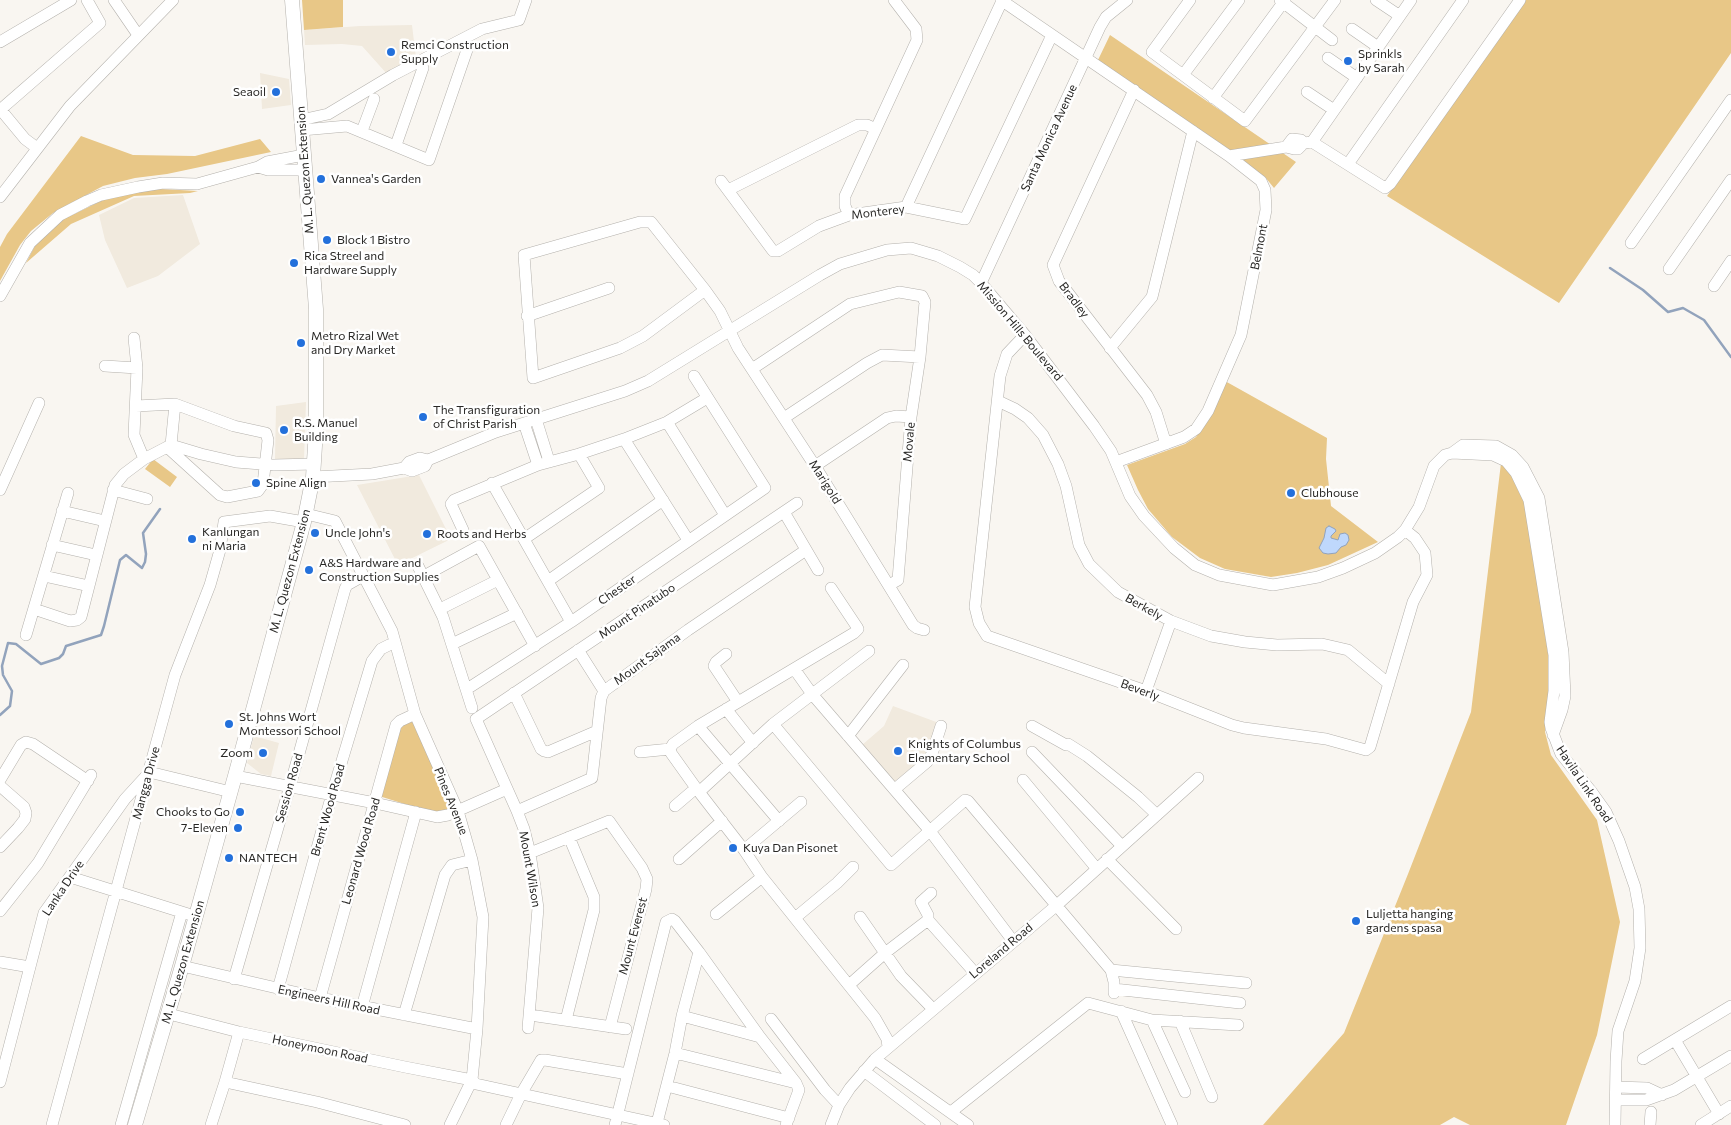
<!DOCTYPE html>
<style>
body{margin:0}
canvas{display:block;background:#f9f6f1}
</style>
<canvas width="1731" height="1125"></canvas>
<script>
const context = document.querySelector('canvas').getContext('2d');
context.lineJoin = 'round';
function fill(path, color) { context.fillStyle = color; context.fill(path, 'evenodd'); }
const toPath = rows => new Path2D(rows.map(r => 'M' + r).join(''));
function trace(path, color, width, dash) { context.strokeStyle = color; context.lineWidth = width; context.lineCap = dash ? 'butt' : 'round'; context.setLineDash(dash || []); context.stroke(path); }
function drawText(font, color, halo, rows, align = 'center') {
  context.font = font + ' Commissioner,sans-serif'; context.lineWidth = 5; context.setLineDash([]); context.textBaseline = 'middle'; context.strokeStyle = halo; context.fillStyle = color; for (const [text, x, y, turn = 0] of rows) {
    context.save(); context.translate(x, y); context.rotate((+turn || 0) * Math.PI / 180); context.textAlign = isNaN(turn) ? turn : align; if (halo) context.strokeText(text, 0, 0); context.fillText(text, 0, 0); context.restore();
  }
}
const built = toPath([
 [412,25,416,58,387,74,362,46,342,44,305,45,304,30,360,26],
 [260,73,289,79,291,105,262,109],
 [183,195,200,244,158,276,127,288,105,240,99,215,134,198],
 [306,402,304,460,275,460,276,406],
 [419,475,451,539,398,565,357,485],
 [893,706,939,723,927,757,896,785,862,745,884,726],
 [254,736,279,743,271,776,261,774,247,763]
]);
const green = toPath([
 [302,0,343,0,343,27,304,30],
 [1526,0,1731,0,1731,53,1559,303,1387,196],
 [1110,35,1296,162,1274,188,1265,177,1098,60],
 [81,136,133,155,195,156,260,139,271,152,167,174,135,178,103,186,53,213,31,231,20,245,0,281,0,247,7,234],
 [142,188,198,191,190,193,134,196,71,224,26,263,37,242,60,221,111,196],
 [1225,381,1327,438,1326,459,1331,506,1378,542,1328,565,1297,573,1271,577,1225,569,1200,558,1172,537,1148,509,1138,490,1127,465,1185,444,1196,437,1205,423],
 [153,459,177,477,170,487,145,469],
 [1501,463,1514,475,1527,503,1551,675,1545,732,1551,755,1597,820,1620,922,1597,1035,1566,1125,1470,1125,1454,1117,1440,1125,1263,1125,1344,1033,1408,874,1471,712],
 [411,719,452,807,450,811,440,815,379,796,399,727]
]);
const water = toPath([
 [1329,526,1335,529,1336,531,1331,536,1331,538,1338,540,1340,534,1345,533,1348,535,1349,540,1346,545,1341,547,1336,553,1328,554,1323,553,1319,548,1324,538,1326,528,1329,526]
]);
const stream = toPath([
 [1610,268,1643,290,1668,312,1683,308,1704,320,1731,357],
 [0,715,10,706,12,691,3,675,2,666,8,643,16,644,41,664,59,658,63,654,66,646,101,635,104,626,120,560,126,555,142,568,145,562,146,554,143,533,160,509]
]);
const minor = toPath([
 [114,0,138,35],
 [1001,0,1229,156,1261,181,1265,190,1266,210,1241,335,1208,411,1196,429,1184,437,1116,462],
 [1190,0,1152,52,1245,121,1335,0],
 [1280,0,1332,40],
 [1376,0,1400,16],
 [1352,29,1378,47],
 [0,42,71,0],
 [1328,58,1357,78],
 [1183,75,1239,0],
 [1134,90,1053,265,1059,281,1147,395,1156,412,1166,444],
 [1307,92,1334,110],
 [1213,98,1285,0],
 [0,110,100,23,87,0],
 [1,110,25,139,37,148],
 [301,120,328,114,393,75,482,29,519,20,526,0],
 [302,130,347,126,429,160,467,50],
 [362,131,374,99],
 [1312,142,1385,188,1390,184,1520,0],
 [1312,142,1411,0],
 [396,145,423,68],
 [1286,147,1292,139,1301,140,1304,143],
 [1229,156,1286,147,1294,149,1298,149,1304,143,1312,142],
 [1348,164,1463,0],
 [258,167,268,170,305,170],
 [721,181,773,251,778,251,819,226,849,215,906,207,965,219,1052,35],
 [728,190,858,125,867,125,876,129],
 [0,197,70,106,173,0],
 [906,207,1002,1],
 [849,215,845,206,845,196,917,40,916,29,894,0],
 [1631,243,1731,100],
 [1669,269,1731,180],
 [981,283,1100,27,1106,17,1127,0],
 [1714,286,1731,261],
 [705,290,643,336,620,348,533,378,524,255,640,222,651,222,705,290,720,311,738,348,815,466,913,625,917,628,924,630],
 [0,296,30,243,60,215,87,201,101,195,138,187,163,183,197,184,258,167,267,162,304,155],
 [527,316,609,288],
 [1025,335,1007,354,1000,376,975,607,979,623,987,636,1146,691,1232,725,1244,728,1326,739,1366,750,1370,747,1413,602,1427,575,1425,553,1415,538,1405,530],
 [134,338,137,368,134,435,144,459],
 [1110,348,1152,297,1193,131],
 [105,366,137,368],
 [752,369,850,304,899,292,922,296,925,302,920,357,911,417,898,580,889,585],
 [998,401,1015,409,1028,418,1043,435,1058,464,1066,486,1079,545,1089,564,1118,592,1171,621,1211,636,1245,642,1277,645,1322,644,1348,650,1389,684],
 [136,406,175,404,234,426,266,433,268,440,263,484,258,491,227,497,220,495,167,447],
 [784,418,867,363,882,355,920,357],
 [536,419,549,461],
 [667,422,725,515],
 [524,423,538,465],
 [624,439,688,540],
 [171,445,175,404],
 [1452,453,1493,455,1506,461,1516,473,1529,500,1554,655,1554,691,1550,722,1551,728,1561,754,1591,791,1606,812,1619,841,1635,887,1639,909,1640,948,1635,981,1618,1031,1616,1061,1615,1125],
 [815,466,887,418,896,416,911,417],
 [404,468,409,462,420,458,428,460,496,432,625,391,648,381,820,275,840,264,887,250,911,248,938,256,960,267,973,275,981,283,1025,335,1094,426,1111,451,1130,496,1144,516,1174,548,1195,565,1219,575,1273,585,1318,577,1343,568,1375,553,1398,537,1405,530,1419,507,1434,466,1445,455,1452,453,1463,445,1496,446,1512,455,1523,467,1539,498,1563,652,1565,696,1562,710,1553,735],
 [313,477,372,474,404,468,412,471,425,466,428,460],
 [492,483,571,622],
 [0,490,39,403],
 [113,490,147,499],
 [62,511,105,521],
 [784,512,818,570],
 [306,514,335,521,392,631,415,714,458,811,472,860,483,917,477,1029,472,1080,450,1125],
 [463,530,451,504,454,500,538,465,579,454,624,439,667,422,707,398],
 [524,539,599,488,579,454],
 [52,545,96,555],
 [418,566,443,617,472,708],
 [44,576,89,586],
 [424,576,479,546,535,646],
 [548,581,663,500],
 [34,609,70,621,77,620,81,617,115,485,124,474,144,459,171,445,201,454,236,462,274,465,314,464],
 [440,609,498,580],
 [26,635,68,493],
 [452,644,517,613],
 [578,650,604,691],
 [726,654,716,662,714,666,738,702],
 [795,670,812,694,930,831,1013,941],
 [467,689,571,622,765,488,694,376],
 [1146,691,1171,621],
 [514,693,541,749,544,751,548,752,597,731],
 [726,709,753,743],
 [773,724,891,865,965,800,968,801,1111,970,1114,982,1114,993],
 [698,726,779,821],
 [1032,726,1066,745,1068,744,1087,756,1138,797,1157,815],
 [848,736,903,665],
 [670,749,671,753,696,788,744,850,762,877,875,1018,887,1039,888,1047],
 [640,752,670,749,673,744,698,726,854,633,858,629,857,627,831,588],
 [1032,752,1122,846],
 [149,772,231,792],
 [235,776,375,803,437,817,448,815,507,789],
 [0,780,21,745,26,742,33,744,88,781],
 [1023,780,1097,869],
 [0,786,24,807,26,813,25,819,18,828,0,847],
 [895,789,927,762,932,754,941,726],
 [699,792,773,724,869,651],
 [675,806,696,788],
 [517,811,592,778,601,698,604,691,688,630,806,550],
 [744,850,801,802],
 [530,853,609,821,642,868,647,879,646,889,610,1027],
 [679,859,722,821],
 [1107,859,1176,929],
 [70,877,188,914],
 [931,893,921,902,928,915,928,920,975,973],
 [0,911,38,863,91,775],
 [716,914,762,877],
 [860,917,901,976,933,1009],
 [795,918,837,883,853,867],
 [0,962,30,967],
 [182,966,320,998,477,1029],
 [1111,970,1246,983],
 [234,979,290,786,345,589,347,585,363,576],
 [849,985,885,953,928,920],
 [278,989,332,794,372,661,381,649,395,642],
 [1114,989,1240,1003],
 [320,998,396,725,400,721,415,714],
 [362,1007,416,812],
 [1121,1011,1172,1125],
 [169,1014,239,1032,405,1067,472,1080,476,1084,664,1125],
 [404,1015,445,875,452,865,472,860],
 [530,1015,626,1029],
 [682,1016,760,1037],
 [771,1019,825,1090,839,1105],
 [566,1020,594,910,594,897,569,837],
 [1152,1020,1185,1092],
 [1180,1021,1212,1097],
 [528,1028,538,908,530,853,524,829,517,811,476,719,797,503],
 [1675,1040,1719,1114],
 [675,1053,796,1083],
 [875,1059,968,1125],
 [1643,1059,1731,1006],
 [864,1071,935,1125],
 [0,1082,44,913,125,799,147,775],
 [225,1082,317,1102,405,1125],
 [667,1086,789,1118],
 [1616,1087,1647,1088,1662,1095],
 [1616,1100,1646,1100,1674,1090,1731,1056],
 [951,1112,1088,1003,1152,1020,1238,1025],
 [657,1123,675,1053,682,1016,699,952],
 [52,1125,175,675,210,585,220,550,224,522,270,516,304,522],
 [121,1125,182,912],
 [211,1125,225,1082,239,1032],
 [506,1125,521,1094,541,1060,545,1060,628,1074],
 [615,1125,666,922,672,919,675,921,699,952,760,1037,796,1083,799,1090,786,1125],
 [831,1125,839,1105,850,1088,875,1059,1057,905,1198,778],
 [1650,1125,1651,1112],
 [1701,1125,1731,1106]
]);
const major = toPath([
 [135,1125,182,966,235,776,304,522,313,477,316,430,316,309,292,0]
]);
const markers = [
 [391,52,5,"#2370db"],
 [1348,61,5,"#2370db"],
 [276,92,5,"#2370db"],
 [321,179,5,"#2370db"],
 [327,240,5,"#2370db"],
 [294,263,5,"#2370db"],
 [301,343,5,"#2370db"],
 [423,417,5,"#2370db"],
 [284,430,5,"#2370db"],
 [256,483,5,"#2370db"],
 [1291,493,5,"#2370db"],
 [315,533,5,"#2370db"],
 [427,534,5,"#2370db"],
 [192,539,5,"#2370db"],
 [309,570,5,"#2370db"],
 [229,724,5,"#2370db"],
 [898,751,5,"#2370db"],
 [263,753,5,"#2370db"],
 [240,812,5,"#2370db"],
 [238,828,5,"#2370db"],
 [733,848,5,"#2370db"],
 [229,858,5,"#2370db"],
 [1356,921,5,"#2370db"]
];
const poiNames = [
 ["Remci Construction",401,45],
 ["Supply",401,59],
 ["Sprinkls",1358,54],
 ["by Sarah",1358,68],
 ["Seaoil",266,92,"right"],
 ["Vannea's Garden",331,179],
 ["Block 1 Bistro",337,240],
 ["Rica Streel and",304,256],
 ["Hardware Supply",304,270],
 ["Metro Rizal Wet",311,336],
 ["and Dry Market",311,350],
 ["The Transfiguration",433,410],
 ["of Christ Parish",433,424],
 ["R.S. Manuel",294,423],
 ["Building",294,437],
 ["Spine Align",266,483],
 ["Clubhouse",1301,493],
 ["Kanlungan",202,532],
 ["ni Maria",202,546],
 ["Uncle John's",325,533],
 ["Roots and Herbs",437,534],
 ["A&S Hardware and",319,563],
 ["Construction Supplies",319,577],
 ["St. Johns Wort",239,717],
 ["Montessori School",239,731],
 ["Knights of Columbus",908,744],
 ["Elementary School",908,758],
 ["Zoom",253,753,"right"],
 ["Chooks to Go",230,812,"right"],
 ["7-Eleven",228,828,"right"],
 ["Kuya Dan Pisonet",743,848],
 ["NANTECH",239,858],
 ["Luljetta hanging",1366,914],
 ["gardens spasa",1366,928]
];
const streetNames = [
 ["Santa Monica Avenue",1049,138,-65],
 ["M. L. Quezon Extension",305,170,-94],
 ["Monterey",878,212,-7],
 ["Belmont",1259,247,-79],
 ["Bradley",1074,300,53],
 ["Mission Hills Boulevard",1020,331,50],
 ["Movale",909,442,-85],
 ["Marigold",825,482,58],
 ["M. L. Quezon Extension",290,571,-75],
 ["Chester",617,590,-35],
 ["Berkely",1144,607,29],
 ["Mount Pinatubo",637,611,-34],
 ["Mount Sajama",647,659,-36],
 ["Beverly",1140,690,20],
 ["Mangga Drive",146,783,-75],
 ["Havila Link Road",1584,784,56],
 ["Session Road",289,788,-74],
 ["Pines Avenue",451,801,68],
 ["Brent Wood Road",328,810,-74],
 ["Leonard Wood Road",361,851,-74],
 ["Mount Wilson",530,869,80],
 ["Lanka Drive",63,888,-56],
 ["Mount Everest",633,936,-75],
 ["Loreland Road",1001,951,-40],
 ["M. L. Quezon Extension",183,962,-74],
 ["Engineers Hill Road",329,1000,12],
 ["Honeymoon Road",320,1049,12]
];
fill(built, '#f1eade');
fill(green, '#e8c787');
fill(water, '#bfd8fc');
trace(water, '#92a3bc', 1);
trace(stream, '#92a3bc', 2.5);
trace(minor, '#b4b1ac', 12);
trace(major, '#b4b1ac', 15);
trace(minor, '#fff', 11);
trace(major, '#fff', 14);
for (const [x, y, r, color] of markers) { const dot = new Path2D(); dot.arc(x, y, r, 0, 2 * Math.PI); context.fillStyle = color; context.fill(dot); trace(dot, '#fff', 2); }
drawText('12px', '#292826', '#fff', poiNames, 'left');
drawText('12px', '#292826', '#fff', streetNames);
</script>
